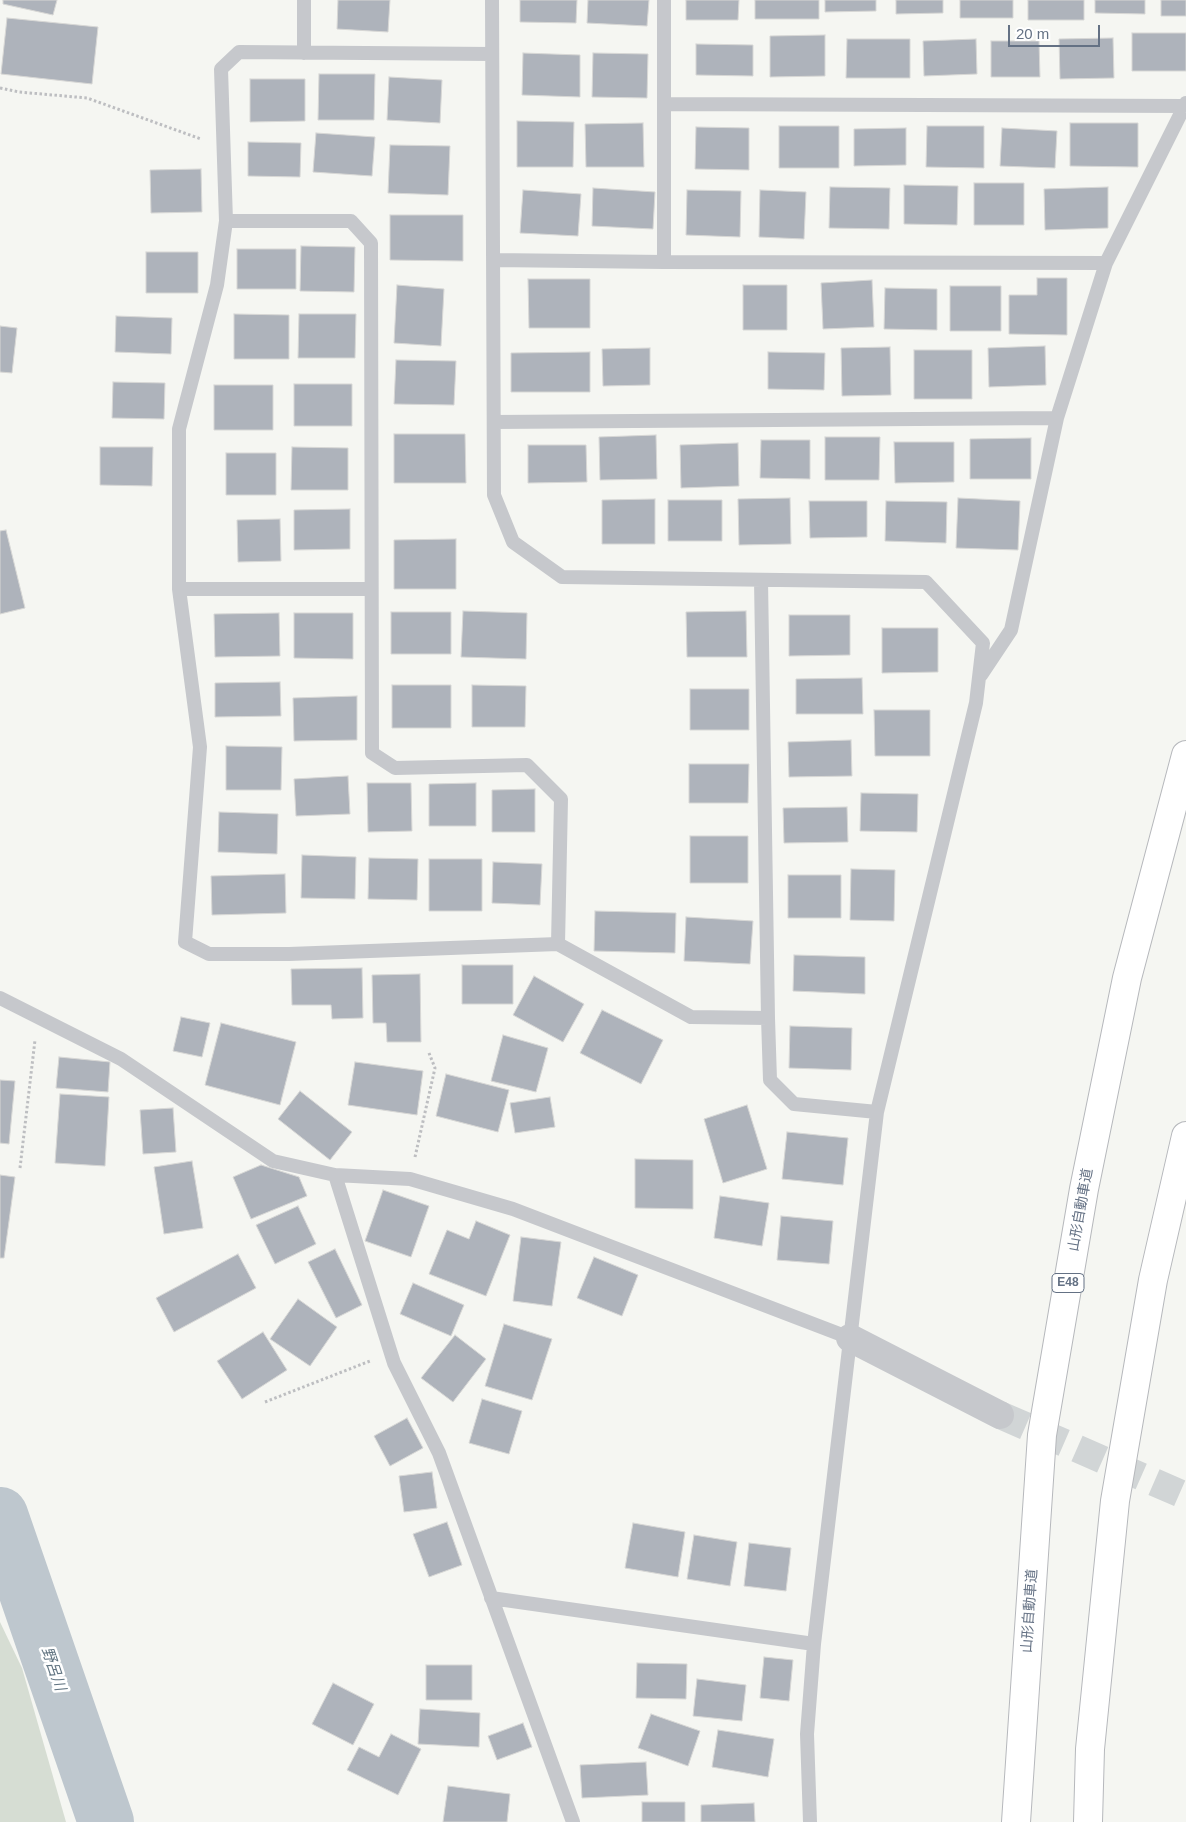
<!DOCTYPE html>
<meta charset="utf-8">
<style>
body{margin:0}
#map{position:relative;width:1186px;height:1822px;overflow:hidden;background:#f5f6f2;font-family:Arial,sans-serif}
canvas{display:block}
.scale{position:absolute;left:1008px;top:25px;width:92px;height:22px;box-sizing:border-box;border:2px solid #647184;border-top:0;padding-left:6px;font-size:15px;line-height:18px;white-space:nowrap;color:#647184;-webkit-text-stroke:4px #fff;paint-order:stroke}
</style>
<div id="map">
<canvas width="1186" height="1822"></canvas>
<div class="scale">20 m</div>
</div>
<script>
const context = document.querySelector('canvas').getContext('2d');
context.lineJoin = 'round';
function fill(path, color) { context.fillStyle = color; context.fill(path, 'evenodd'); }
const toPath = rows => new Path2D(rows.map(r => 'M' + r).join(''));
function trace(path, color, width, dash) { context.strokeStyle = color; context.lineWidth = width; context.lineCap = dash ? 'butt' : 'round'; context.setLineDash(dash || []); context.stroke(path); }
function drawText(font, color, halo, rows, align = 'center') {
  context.font = font + ' Arial,"Noto Sans JP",sans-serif'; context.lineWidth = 5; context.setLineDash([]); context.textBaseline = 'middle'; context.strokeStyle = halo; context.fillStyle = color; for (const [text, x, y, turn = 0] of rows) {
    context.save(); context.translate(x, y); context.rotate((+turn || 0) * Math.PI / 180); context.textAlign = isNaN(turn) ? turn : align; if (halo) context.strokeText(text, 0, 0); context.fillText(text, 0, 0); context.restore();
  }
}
const green = toPath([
 [0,1622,22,1668,66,1822,0,1822]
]);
const river = toPath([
 [0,1515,106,1822]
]);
const building = toPath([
 [3,0,57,0,53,15,3,4,3,0],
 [338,0,390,0,388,32,337,29,338,0],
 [520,0,577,0,576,23,520,22,520,0],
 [588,0,649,0,647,26,587,23,588,0],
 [686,0,739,0,738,20,686,20,686,0],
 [755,0,819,0,819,19,755,19,755,0],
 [825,0,876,0,876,11,825,12,825,0],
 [896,0,943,0,943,13,896,14,896,0],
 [960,0,1013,0,1013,18,960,18,960,0],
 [1028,0,1084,0,1084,20,1028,20,1028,0],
 [1095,0,1145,0,1145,14,1095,13,1095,0],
 [1161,0,1186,0,1186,16,1161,16,1161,0],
 [7,18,98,27,92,84,1,74,7,18],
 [1132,33,1186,33,1186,71,1132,71,1132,33],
 [825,35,825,76,770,77,770,36,825,35],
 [1113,38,1114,78,1060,79,1059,39,1113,38],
 [847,39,910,39,910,78,846,78,847,39],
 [976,39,977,74,924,76,923,41,976,39],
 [991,41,1039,41,1040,77,991,77,991,41],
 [696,44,753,45,753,76,696,75,696,44],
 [523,53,580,55,580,97,522,95,523,53],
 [593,53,648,54,647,98,592,97,593,53],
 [319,74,375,74,374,120,318,120,319,74],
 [389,77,442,80,440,123,387,120,389,77],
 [250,79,305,79,305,121,250,122,250,79],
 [517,121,574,122,573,167,517,167,517,121],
 [643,123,644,167,586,167,585,124,643,123],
 [1070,123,1138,123,1138,167,1070,166,1070,123],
 [779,126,839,126,839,168,779,168,779,126],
 [927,126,984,126,984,168,926,167,927,126],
 [696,127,749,128,749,170,695,169,696,127],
 [906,128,906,165,854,166,854,129,906,128],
 [1002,128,1057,131,1055,168,1000,166,1002,128],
 [316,133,375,137,372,176,313,172,316,133],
 [248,142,301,143,300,177,248,176,248,142],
 [390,145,450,146,448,195,388,193,390,145],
 [201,169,202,212,151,213,150,170,201,169],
 [974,183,1024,183,1024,225,974,225,974,183],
 [904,185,958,186,957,225,904,224,904,185],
 [830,187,890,188,889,229,829,228,830,187],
 [1108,187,1108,228,1045,230,1044,189,1108,187],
 [593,188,655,192,653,229,592,226,593,188],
 [523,190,581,194,578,236,520,233,523,190],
 [687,190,741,191,740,237,686,235,687,190],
 [760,190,806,192,804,239,759,237,760,190],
 [390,215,463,215,463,261,390,260,390,215],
 [301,246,355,247,354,292,300,291,301,246],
 [237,249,296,249,296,289,237,289,237,249],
 [146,252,198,252,198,293,146,293,146,252],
 [1037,278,1067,278,1067,335,1009,334,1009,295,1037,295,1037,278],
 [528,279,590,279,590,328,529,328,528,279],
 [872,280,874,327,823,329,821,283,872,280],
 [397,285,444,289,441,346,394,343,397,285],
 [743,285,787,285,787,330,743,330,743,285],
 [950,286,1001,286,1001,331,950,331,950,286],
 [885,288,937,289,937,330,884,329,885,288],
 [234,314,289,315,289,359,234,359,234,314],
 [299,314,356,314,355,358,298,358,299,314],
 [116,316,172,318,171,354,115,352,116,316],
 [0,326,17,328,12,373,0,372,0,326],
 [1045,346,1046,385,989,387,988,348,1045,346],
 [890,347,891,395,842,396,841,348,890,347],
 [650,348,650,385,603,386,602,349,650,348],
 [914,350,972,350,972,399,914,399,914,350],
 [590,352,590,392,511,392,511,353,590,352],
 [768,352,825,353,824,390,768,389,768,352],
 [396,360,456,361,454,405,394,404,396,360],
 [113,382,165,383,164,419,112,418,113,382],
 [294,384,352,384,352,426,294,426,294,384],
 [214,385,273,385,273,430,214,430,214,385],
 [394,434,465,434,466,483,394,483,394,434],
 [656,435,657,479,600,480,599,437,656,435],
 [825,437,880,437,879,480,825,480,825,437],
 [1031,438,1031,479,970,479,970,439,1031,438],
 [761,440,810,440,810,479,760,478,761,440],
 [894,442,954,442,954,482,895,483,894,442],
 [738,443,739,486,681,488,680,445,738,443],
 [528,445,586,445,587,482,528,483,528,445],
 [100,447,153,447,152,486,100,485,100,447],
 [292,447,348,448,348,490,291,490,292,447],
 [226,453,276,453,276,495,226,495,226,453],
 [790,498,791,544,739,545,738,499,790,498],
 [958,498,1020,501,1018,550,956,548,958,498],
 [655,499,655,544,602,544,602,500,655,499],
 [668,500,722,500,722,541,668,541,668,500],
 [809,501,867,501,867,537,810,538,809,501],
 [886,501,947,502,946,543,885,541,886,501],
 [350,509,350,549,294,550,294,510,350,509],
 [280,519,281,561,238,562,237,520,280,519],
 [6,530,25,608,0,614,0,531,6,530],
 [456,539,456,589,394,589,394,540,456,539],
 [463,611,527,613,526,659,461,657,463,611],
 [746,611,747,657,687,657,686,612,746,611],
 [391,612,451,612,451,654,391,654,391,612],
 [279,613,280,656,215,657,214,614,279,613],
 [294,613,353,613,353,659,294,658,294,613],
 [789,615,850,615,850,655,789,656,789,615],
 [882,628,938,628,938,672,882,673,882,628],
 [862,678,863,714,796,714,796,679,862,678],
 [280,682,281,716,215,717,215,683,280,682],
 [392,685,451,685,451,728,392,728,392,685],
 [472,685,526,686,525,727,472,727,472,685],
 [690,689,749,689,749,730,690,730,690,689],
 [357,696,357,740,294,741,293,698,357,696],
 [874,710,930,710,930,756,875,756,874,710],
 [851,740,852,776,789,777,788,742,851,740],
 [226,746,282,747,281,790,226,790,226,746],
 [689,764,749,764,748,803,689,803,689,764],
 [348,776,350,814,296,816,294,779,348,776],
 [367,783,411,783,412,831,368,832,367,783],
 [476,783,476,826,429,826,429,784,476,783],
 [535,789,535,832,492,832,492,790,535,789],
 [861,793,918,794,917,832,860,831,861,793],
 [847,807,848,842,784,843,783,808,847,807],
 [219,812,278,814,277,854,218,852,219,812],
 [690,836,748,836,748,883,690,883,690,836],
 [302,855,356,857,355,899,301,898,302,855],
 [369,858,418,859,417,900,368,899,369,858],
 [429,859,482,859,482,911,429,911,429,859],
 [493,862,542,864,540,905,492,903,493,862],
 [851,869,895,870,894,921,850,920,851,869],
 [285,874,286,913,212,915,211,876,285,874],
 [788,875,841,875,841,918,788,918,788,875],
 [595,911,676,913,675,953,594,951,595,911],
 [686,917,753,921,750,964,684,961,686,917],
 [794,955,865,957,865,994,793,991,794,955],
 [462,965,513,965,513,1004,462,1004,462,965],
 [362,968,363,1018,332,1019,331,1005,292,1005,291,969,362,968],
 [420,974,421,1042,387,1042,386,1023,373,1023,372,975,420,974],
 [534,976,584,1004,563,1042,513,1015,534,976],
 [602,1010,663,1040,641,1084,580,1053,602,1010],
 [181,1017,210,1023,202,1057,173,1051,181,1017],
 [221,1023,296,1042,280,1105,205,1085,221,1023],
 [790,1026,852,1028,851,1070,789,1068,790,1026],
 [503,1035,548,1048,536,1092,491,1081,503,1035],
 [59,1057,110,1062,108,1092,56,1088,59,1057],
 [355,1062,423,1071,417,1115,348,1105,355,1062],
 [446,1074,509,1090,498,1132,436,1116,446,1074],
 [0,1080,15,1081,9,1144,0,1143,0,1080],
 [300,1091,352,1132,330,1160,278,1119,300,1091],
 [60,1094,109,1097,105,1166,55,1163,60,1094],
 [550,1097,555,1127,515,1133,510,1103,550,1097],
 [747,1105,767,1169,723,1183,704,1119,747,1105],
 [173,1108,176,1152,143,1154,140,1110,173,1108],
 [787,1132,848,1138,843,1185,782,1179,787,1132],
 [635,1159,693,1160,693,1209,635,1208,635,1159],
 [192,1161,203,1228,164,1234,154,1167,192,1161],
 [261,1165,299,1177,307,1196,251,1219,233,1177,261,1165],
 [0,1175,15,1177,4,1258,0,1258,0,1175],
 [383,1190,429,1206,411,1257,365,1241,383,1190],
 [720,1196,769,1203,762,1246,714,1238,720,1196],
 [298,1206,316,1244,275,1264,256,1225,298,1206],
 [781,1216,833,1221,829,1264,777,1260,781,1216],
 [476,1221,510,1235,486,1296,429,1274,447,1230,469,1239,476,1221],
 [521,1237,561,1242,552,1306,513,1301,521,1237],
 [335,1249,362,1305,336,1318,308,1262,335,1249],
 [238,1254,256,1288,174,1332,156,1298,238,1254],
 [594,1257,638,1275,622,1316,577,1298,594,1257],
 [413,1283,464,1305,451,1336,400,1314,413,1283],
 [298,1299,337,1327,310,1366,270,1339,298,1299],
 [504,1324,552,1339,532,1400,485,1386,504,1324],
 [263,1332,287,1370,242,1399,217,1361,263,1332],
 [455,1335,486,1359,453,1402,421,1378,455,1335],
 [482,1399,522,1411,509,1454,469,1443,482,1399],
 [407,1418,423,1448,390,1466,374,1436,407,1418],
 [432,1472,437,1508,404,1512,399,1476,432,1472],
 [447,1522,462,1565,429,1577,413,1534,447,1522],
 [633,1523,685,1532,678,1577,625,1568,633,1523],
 [694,1535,737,1542,730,1586,687,1579,694,1535],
 [749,1543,791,1548,786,1591,744,1586,749,1543],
 [764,1657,793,1660,789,1701,760,1698,764,1657],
 [637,1663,687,1664,686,1699,636,1698,637,1663],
 [426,1665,472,1665,472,1700,426,1700,426,1665],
 [697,1679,746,1685,742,1721,693,1716,697,1679],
 [333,1683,374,1704,353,1745,312,1724,333,1683],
 [420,1709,480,1713,479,1747,418,1744,420,1709],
 [651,1714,700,1731,688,1766,638,1748,651,1714],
 [523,1723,532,1747,497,1760,488,1736,523,1723],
 [718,1730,774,1739,768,1777,712,1767,718,1730],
 [391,1734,421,1749,398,1795,347,1770,359,1747,379,1757,391,1734],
 [646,1762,648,1795,582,1798,580,1765,646,1762],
 [448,1786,510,1794,507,1822,443,1822,448,1786],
 [642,1802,685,1802,685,1822,642,1822,642,1802],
 [754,1803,755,1822,701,1822,701,1805,754,1803]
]);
const streetTunnel = toPath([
 [1000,1415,1186,1496]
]);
const path = toPath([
 [0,88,19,92,87,98,201,139],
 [415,1157,435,1068,429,1053],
 [20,1168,35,1040],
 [265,1402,370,1361]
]);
const lane = toPath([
 [304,0,304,53],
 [492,0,494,495,513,542,562,577,926,582,983,643,976,703,877,1112,814,1644,807,1734,810,1822],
 [492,54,239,52,221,69,226,221,217,285,179,429,179,589,200,747,185,942,209,954,289,954,558,944,691,1017,768,1018],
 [664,104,1184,106],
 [226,221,351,221,371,243,372,753,395,768,527,765,561,799,558,944],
 [493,260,664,262,664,0],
 [1106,263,1186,103],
 [494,422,1057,418,1106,263,664,262],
 [761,580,768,1018,770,1080,794,1104,877,1112],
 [179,589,371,589],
 [981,675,1011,630,1057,418],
 [0,998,121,1059,273,1161,335,1175,410,1179,513,1209,850,1338],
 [335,1175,394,1363,439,1453,573,1822],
 [491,1598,814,1644]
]);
const street = toPath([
 [850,1338,1000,1415]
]);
const highway = toPath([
 [1016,1822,1042,1435,1084,1189,1127,978,1186,755],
 [1088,1822,1090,1749,1115,1501,1153,1280,1186,1136]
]);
const shields = [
 [1068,1283,32]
];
const shieldNames = [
 ["E48",1068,1283]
];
const streetNames = [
 ["山形自動車道",1081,1210,-80],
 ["山形自動車道",1030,1611,-86]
];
const waterNames = [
 ["野呂川",53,1669,71]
];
fill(green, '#d6ddd3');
trace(river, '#bec7ce', 56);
fill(building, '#aeb3bb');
trace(building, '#d7d7d5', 1);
trace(streetTunnel, '#d1d5d6', 28, [28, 14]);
trace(highway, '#b6b8bc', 30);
trace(path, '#bdbec1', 3, [2.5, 2.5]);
trace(lane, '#c6c8cc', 14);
trace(street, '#c6c8cc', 28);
trace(highway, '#fff', 28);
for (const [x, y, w] of shields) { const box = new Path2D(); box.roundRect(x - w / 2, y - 9.5, w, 19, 4); context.fillStyle = '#fff'; context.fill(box); trace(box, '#647184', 1); }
drawText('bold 12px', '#647184', null, shieldNames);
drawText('14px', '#647184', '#fff', streetNames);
drawText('italic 15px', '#607380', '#fff', waterNames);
</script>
